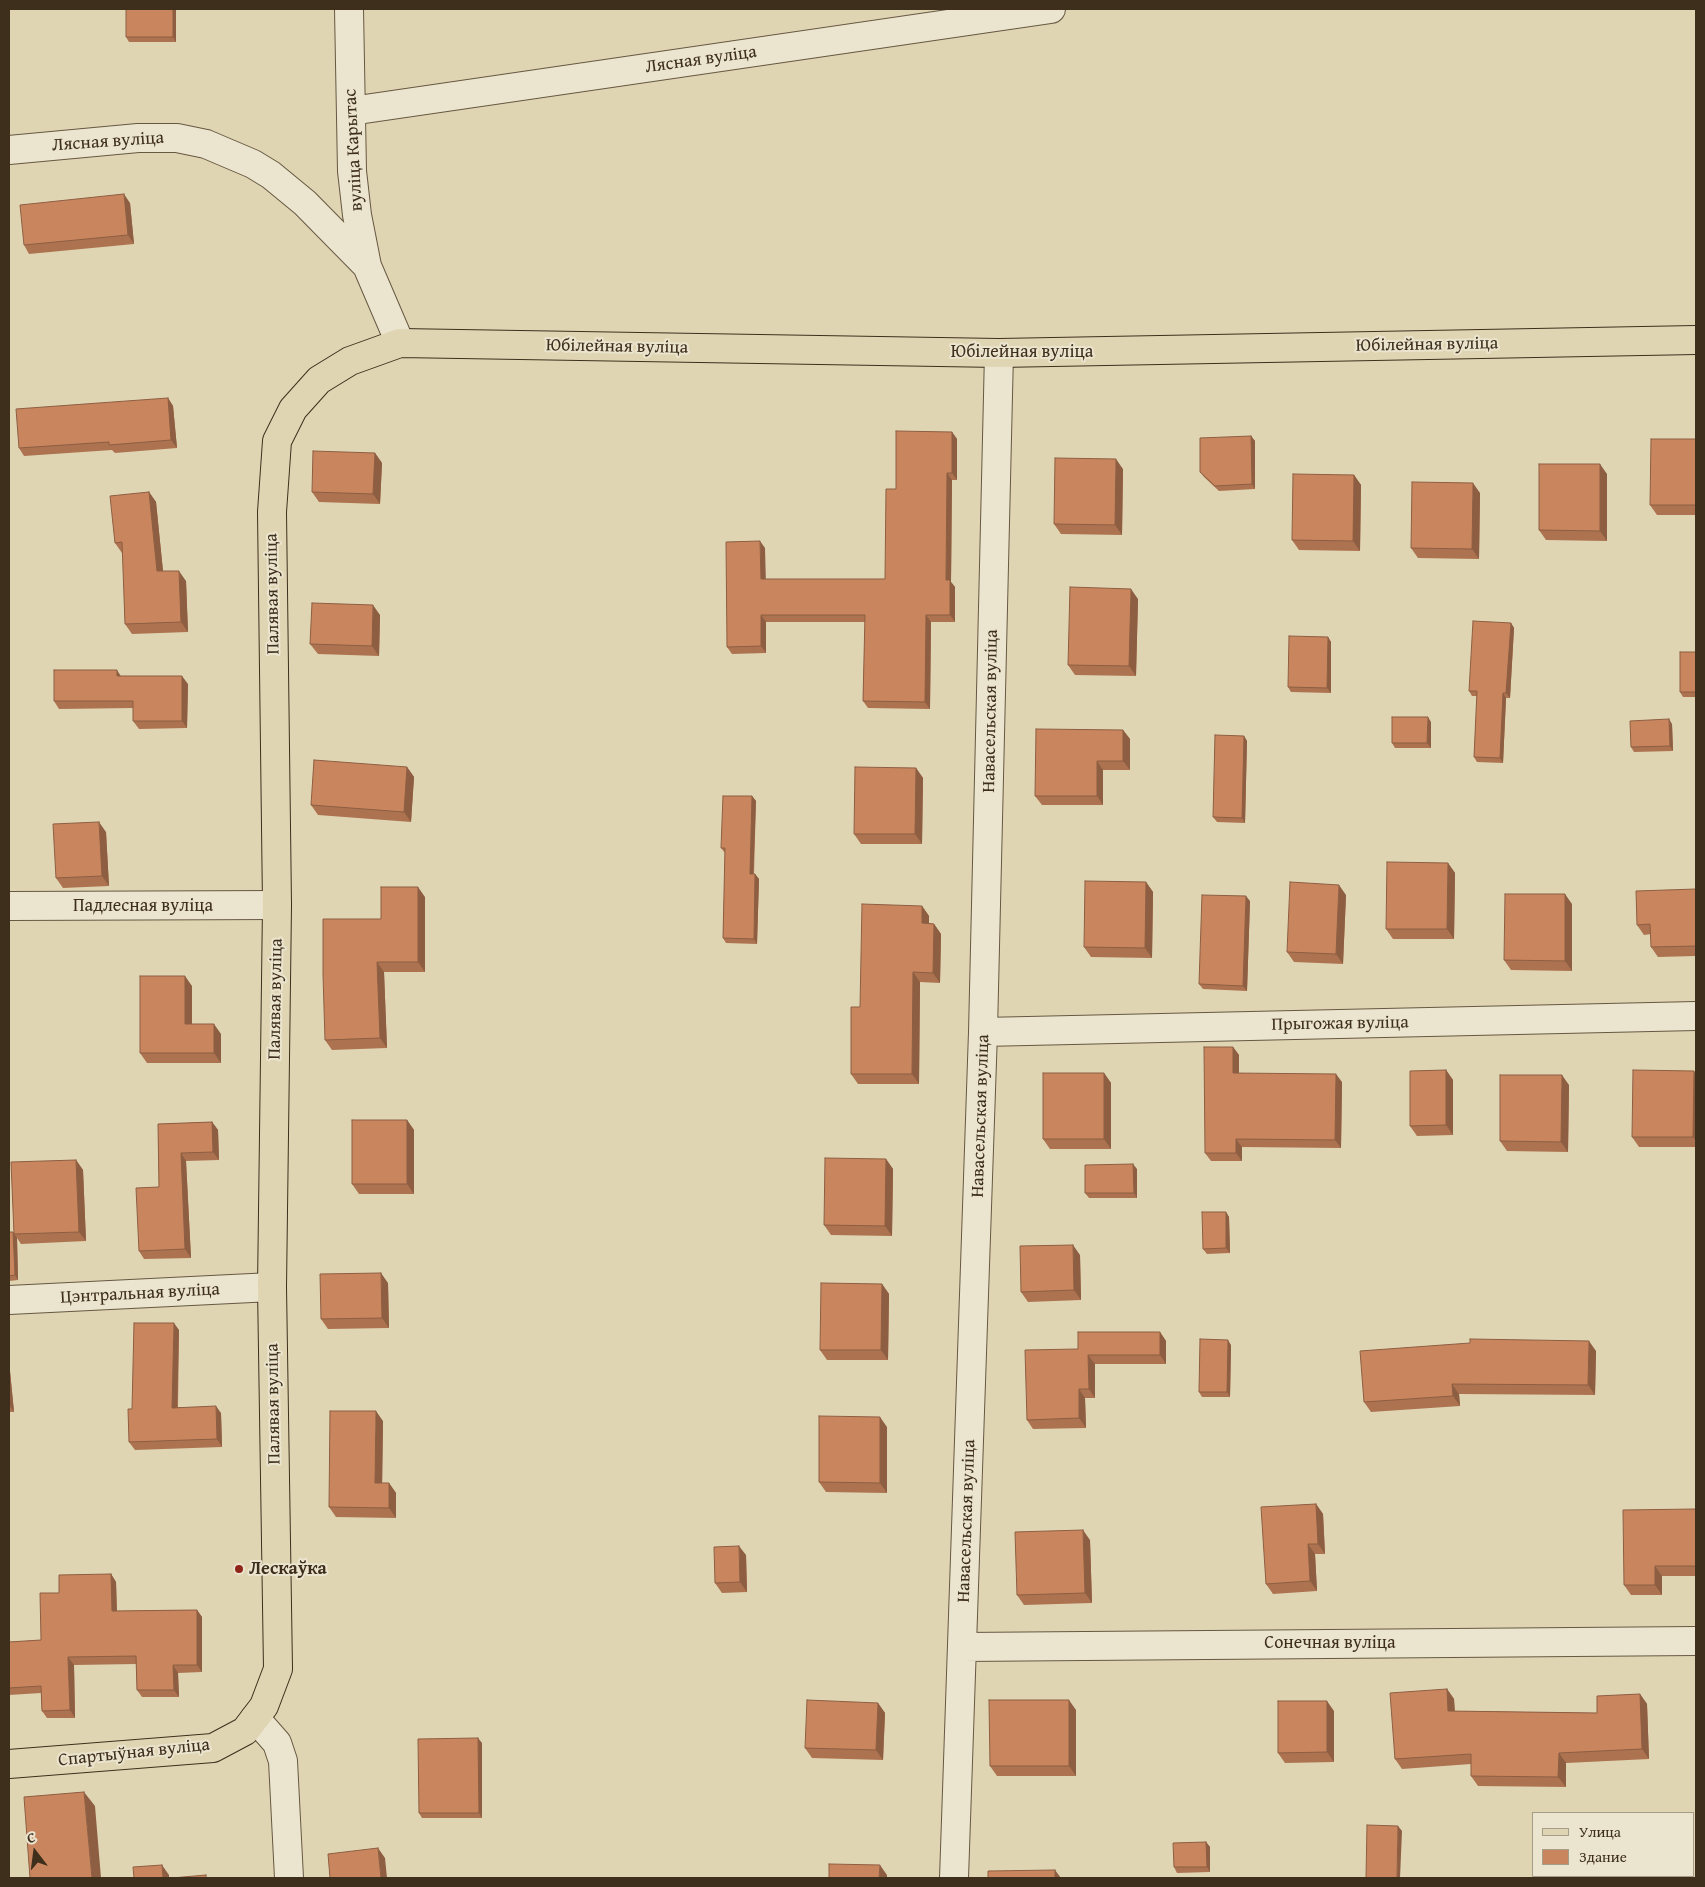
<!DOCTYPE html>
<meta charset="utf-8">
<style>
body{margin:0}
#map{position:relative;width:1705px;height:1887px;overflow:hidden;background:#e0d5b3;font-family:"Gentium Book Plus",serif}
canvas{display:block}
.frame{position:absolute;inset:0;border:10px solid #3e2f1c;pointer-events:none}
.legend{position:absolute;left:1532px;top:1812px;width:162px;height:65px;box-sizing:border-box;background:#ebe4ce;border:1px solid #a69c87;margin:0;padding:6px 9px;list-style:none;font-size:15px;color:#3e2f1c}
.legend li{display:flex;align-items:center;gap:10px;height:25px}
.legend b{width:25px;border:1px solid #a69c87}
.north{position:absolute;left:10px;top:1827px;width:50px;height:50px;-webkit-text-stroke:4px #ebe4ce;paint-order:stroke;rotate:345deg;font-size:14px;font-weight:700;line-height:20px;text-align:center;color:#3e2f1c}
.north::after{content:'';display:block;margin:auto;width:18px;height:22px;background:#3e2f1c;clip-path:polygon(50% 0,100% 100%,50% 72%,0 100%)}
</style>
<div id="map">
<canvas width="1705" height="1887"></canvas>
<div class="frame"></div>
<ul class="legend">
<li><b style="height:6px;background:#e0d5b3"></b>Улица</li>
<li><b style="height:14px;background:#c9865e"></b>Здание</li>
</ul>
<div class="north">С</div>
</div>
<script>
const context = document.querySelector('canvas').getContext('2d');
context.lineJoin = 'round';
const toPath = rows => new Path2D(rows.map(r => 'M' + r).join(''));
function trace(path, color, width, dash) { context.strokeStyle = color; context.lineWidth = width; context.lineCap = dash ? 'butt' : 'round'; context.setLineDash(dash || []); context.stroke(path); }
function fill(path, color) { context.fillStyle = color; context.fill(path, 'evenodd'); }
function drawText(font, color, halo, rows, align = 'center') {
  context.font = font + ' "Gentium Book Plus",serif'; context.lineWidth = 4; context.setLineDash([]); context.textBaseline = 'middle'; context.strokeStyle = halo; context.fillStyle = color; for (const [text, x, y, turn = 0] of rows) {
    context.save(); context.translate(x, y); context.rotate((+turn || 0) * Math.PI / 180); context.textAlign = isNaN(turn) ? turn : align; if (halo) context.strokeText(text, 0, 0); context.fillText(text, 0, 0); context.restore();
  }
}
const minor = toPath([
 [349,9,352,171,357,215,367,266,400,343],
 [351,111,1051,9],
 [9,150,138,138,177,138,206,144,253,164,271,175,305,203,367,266],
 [9,906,277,905],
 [983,1032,1696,1016],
 [9,1300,272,1287],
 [963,1647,1696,1641],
 [255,1718,277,1743,283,1761,289,1878],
 [954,1878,983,1032,999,353]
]);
const major = toPath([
 [9,1764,213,1748,245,1731,264,1706,278,1669,272,1287,277,905,272,512,277,441,293,409,319,380,350,361,400,343,999,353,1696,340]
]);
const wall = toPath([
 [126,9,176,9,176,42,129,42,126,37],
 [130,203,134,244,29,254,24,245],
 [168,398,173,406,177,448,115,453,112,450,24,456,19,448],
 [952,432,957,439,957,480,952,480,951,582,955,587,955,622,931,622,930,709,868,708,863,701,865,622,766,622,766,653,732,654,727,647,765,548,765,579,885,579,896,489],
 [1251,436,1255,441,1255,489,1219,491,1204,477,1200,472],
 [1696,439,1696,515,1657,515,1650,505],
 [375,453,382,463,380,504,319,502,312,492],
 [1123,469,1122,535,1061,534,1054,524],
 [1607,474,1607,541,1546,540,1539,530],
 [1354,475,1361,485,1360,551,1299,550,1292,540],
 [149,492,156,502,163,571,186,581,188,632,132,634,125,624,123,553,122,553,115,543],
 [1480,493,1479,559,1418,558,1411,548],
 [1138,599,1136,676,1075,675,1068,665],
 [380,615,379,656,318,654,310,644],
 [1511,623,1514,628,1510,698,1506,698,1503,763,1477,762,1474,757,1477,696,1472,696,1469,691],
 [1328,637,1331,642,1331,693,1291,692,1288,687],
 [1696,652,1696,697,1683,697,1680,692],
 [188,684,187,728,139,729,133,721,133,708,59,709,54,701],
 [1431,722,1431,748,1395,748,1392,743],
 [1672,724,1673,751,1634,752,1631,747],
 [1123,730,1130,739,1130,770,1103,770,1103,805,1042,805,1035,796],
 [1244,736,1247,741,1245,823,1217,822,1213,817],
 [407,767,414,777,411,822,318,815,311,805],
 [916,768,923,778,922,844,861,844,854,834],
 [752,796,756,801,754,874,755,874,759,879,757,944,726,943,723,938,725,853,721,848],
 [106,832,109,886,63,888,56,878],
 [1448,863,1455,873,1454,939,1393,939,1386,929],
 [1146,882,1153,892,1152,958,1091,957,1084,947],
 [1696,889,1696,956,1658,957,1651,947,1651,934,1644,935,1637,925],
 [1346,895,1343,964,1294,962,1287,952],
 [425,897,425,972,384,972,387,1048,332,1050,325,1040,381,919],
 [1250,901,1247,991,1203,989,1199,984],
 [1572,904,1572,971,1511,970,1504,960],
 [922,906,929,916,929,923,934,924,941,934,940,983,920,982,919,1084,858,1084,851,1074,860,1007],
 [192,986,192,1024,221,1034,221,1063,147,1063,140,1053],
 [1233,1047,1239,1055,1239,1073,1342,1082,1341,1148,1242,1147,1242,1161,1211,1161,1205,1153],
 [1446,1070,1453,1080,1453,1135,1417,1136,1410,1126],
 [1104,1073,1111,1083,1111,1149,1050,1149,1043,1139],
 [1696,1074,1696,1147,1639,1147,1632,1137],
 [1569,1085,1568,1152,1507,1151,1500,1141],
 [407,1120,414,1130,414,1194,359,1194,352,1184],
 [212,1122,218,1130,219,1160,186,1161,191,1258,144,1259,139,1251,159,1187,158,1124],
 [886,1159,893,1169,892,1236,831,1235,824,1225],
 [76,1160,83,1170,86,1241,21,1244,17,1238,18,1280,9,1281,9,1232,13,1232,14,1233],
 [1137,1169,1137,1198,1089,1198,1085,1193],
 [1226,1212,1229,1217,1230,1253,1207,1254,1203,1249],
 [1080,1255,1081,1300,1028,1302,1021,1292],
 [388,1283,389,1328,328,1329,321,1319],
 [882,1284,889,1294,888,1360,827,1360,820,1350],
 [179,1330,178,1407,221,1413,222,1447,135,1450,129,1442,132,1409],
 [1160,1332,1166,1341,1166,1364,1095,1364,1095,1398,1085,1398,1086,1428,1033,1429,1027,1420,1078,1349],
 [1231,1345,1230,1397,1202,1397,1199,1392],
 [1596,1351,1595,1395,1459,1394,1460,1406,1371,1412,1364,1402],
 [9,1361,14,1412,9,1412],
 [383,1421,382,1483,389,1483,396,1493,396,1518,336,1517,329,1507],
 [887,1427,887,1493,826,1492,819,1482],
 [1316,1504,1323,1514,1325,1554,1315,1554,1317,1591,1273,1594,1266,1584],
 [1696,1509,1696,1576,1662,1576,1662,1595,1631,1595,1624,1585],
 [1090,1540,1092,1603,1024,1605,1017,1595],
 [746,1555,747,1592,722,1593,715,1583],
 [111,1574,116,1582,117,1611,197,1610,202,1617,202,1672,178,1673,179,1697,142,1697,137,1690,136,1664,74,1665,75,1718,47,1718,42,1711,41,1693,9,1695,9,1642,41,1640,59,1593],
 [1447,1689,1454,1699,1455,1711,1597,1713,1640,1694,1647,1704,1649,1759,1566,1763,1566,1787,1478,1786,1471,1776,1471,1764,1402,1769,1395,1759],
 [878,1703,885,1713,883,1760,812,1758,805,1748],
 [1076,1710,1076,1776,997,1776,990,1766],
 [1334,1711,1334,1762,1285,1763,1278,1753],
 [482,1743,482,1818,422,1818,419,1813],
 [1206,1842,1210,1847,1210,1872,1177,1873,1174,1867]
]);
const shadedWall = toPath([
 [173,9,176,9,176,42,173,37],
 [124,194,130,203,134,244,128,235],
 [168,398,173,406,177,448,171,440],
 [952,432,957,439,957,480,952,473],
 [1251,436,1255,441,1255,489,1252,484],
 [375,453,382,463,380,504,373,494],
 [1116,459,1123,469,1122,535,1115,525],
 [1600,464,1607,474,1607,541,1600,531],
 [947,473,952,480,951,582,955,587,955,622,950,615,946,580],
 [1354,475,1361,485,1360,551,1353,541],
 [1473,483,1480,493,1479,559,1472,549],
 [149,492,156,502,164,581,157,571],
 [760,541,765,548,766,586,761,579],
 [179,571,186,581,188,632,181,622],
 [1131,589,1138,599,1136,676,1129,666],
 [373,605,380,615,379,656,372,646],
 [761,615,766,622,766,653,761,646],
 [926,615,931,622,930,709,925,702],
 [1511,623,1514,628,1510,698,1506,693],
 [1328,637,1331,642,1331,693,1327,688],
 [117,670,122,678,117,676],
 [182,676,188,684,187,728,182,721],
 [1503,693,1506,698,1503,763,1500,758],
 [1428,717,1431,722,1431,748,1427,743],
 [1669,719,1672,724,1673,751,1670,746],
 [1123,730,1130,739,1130,770,1123,761],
 [1244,736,1247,741,1245,823,1242,818],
 [1097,761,1103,770,1103,805,1097,796],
 [407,767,414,777,411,822,404,812],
 [916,768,923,778,922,844,915,834],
 [752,796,756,801,753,879,750,874],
 [99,822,106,832,109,886,102,876],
 [1448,863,1455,873,1454,939,1447,929],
 [755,874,759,879,757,944,754,939],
 [1146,882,1153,892,1152,958,1145,948],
 [1339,885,1346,895,1343,964,1336,954],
 [418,887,425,897,425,972,418,962],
 [1565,894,1572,904,1572,971,1565,961],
 [1246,896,1250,901,1247,991,1243,986],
 [922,906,929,916,929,933,922,923],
 [934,924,941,934,940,983,933,973],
 [377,962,384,972,387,1048,380,1038],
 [913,972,920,982,919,1084,912,1074],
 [185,976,192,986,192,1034,185,1024],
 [214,1024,221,1034,221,1063,214,1053],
 [1233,1047,1239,1055,1239,1081,1233,1073],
 [1446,1070,1453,1080,1453,1135,1446,1125],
 [1694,1071,1696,1074,1696,1141,1693,1137],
 [1104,1073,1111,1083,1111,1149,1104,1139],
 [1336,1074,1342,1082,1341,1148,1335,1140],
 [1562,1075,1569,1085,1568,1152,1561,1142],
 [407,1120,414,1130,414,1194,407,1184],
 [212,1122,218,1130,219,1160,213,1152],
 [1236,1139,1242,1147,1242,1161,1236,1153],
 [181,1153,186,1161,191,1258,185,1249],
 [886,1159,893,1169,892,1236,885,1226],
 [76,1160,83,1170,86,1241,79,1232],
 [1133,1164,1137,1169,1137,1198,1134,1193],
 [1226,1212,1229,1217,1230,1253,1226,1248],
 [13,1232,17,1238,18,1280,15,1275],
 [1073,1245,1080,1255,1081,1300,1074,1290],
 [381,1273,388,1283,389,1328,382,1318],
 [882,1284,889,1294,888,1360,881,1350],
 [174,1323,179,1330,177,1415,172,1408],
 [1160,1332,1166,1341,1166,1364,1160,1355],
 [1228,1340,1231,1345,1230,1397,1227,1392],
 [1589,1341,1596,1351,1595,1395,1588,1385],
 [1088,1355,1095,1364,1095,1398,1089,1389],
 [9,1361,14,1412,9,1405],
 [1452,1384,1459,1394,1460,1406,1453,1396],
 [1079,1389,1085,1398,1086,1428,1079,1418],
 [216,1406,221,1413,222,1447,217,1439],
 [376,1411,383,1421,382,1493,375,1483],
 [880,1417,887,1427,887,1493,880,1483],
 [389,1483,396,1493,396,1518,389,1508],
 [1316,1504,1323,1514,1325,1554,1318,1544],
 [1083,1530,1090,1540,1092,1603,1085,1593],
 [1308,1544,1315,1554,1317,1591,1310,1581],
 [739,1546,746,1555,747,1592,740,1582],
 [1655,1566,1662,1576,1662,1595,1655,1585],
 [111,1574,116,1582,117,1618,112,1611],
 [197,1610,202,1617,202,1672,197,1665],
 [68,1657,74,1665,75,1718,70,1710],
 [173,1665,178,1673,179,1697,174,1690],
 [1447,1689,1454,1699,1455,1721,1448,1711],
 [1640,1694,1647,1704,1649,1759,1642,1749],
 [1069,1700,1076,1710,1076,1776,1069,1766],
 [1327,1701,1334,1711,1334,1762,1327,1752],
 [878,1703,885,1713,883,1760,876,1750],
 [478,1738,482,1743,482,1818,479,1813],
 [1559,1753,1566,1763,1566,1787,1558,1777],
 [84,1792,95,1806,101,1878,92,1878],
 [1398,1826,1402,1831,1400,1878,1397,1878],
 [1206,1842,1210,1847,1210,1872,1207,1867],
 [378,1848,385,1858,387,1878,381,1878],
 [162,1865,169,1875,169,1878,163,1878],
 [880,1865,887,1875,887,1878,879,1878],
 [1055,1870,1061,1878,1055,1878]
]);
const building = toPath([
 [126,9,173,9,173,37,126,37,126,9],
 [124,194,128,235,24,245,20,205,124,194],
 [168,398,171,440,109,445,109,442,19,448,16,409,168,398],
 [896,431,952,432,952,473,947,473,946,580,950,580,950,615,926,615,925,702,863,701,865,615,761,615,761,646,727,647,726,542,760,541,761,579,885,579,886,489,896,489,896,431],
 [1251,436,1252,484,1215,486,1200,472,1200,438,1251,436],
 [1651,439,1696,439,1696,505,1650,505,1651,439],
 [313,451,375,453,373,494,312,492,313,451],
 [1055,458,1116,459,1115,525,1054,524,1055,458],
 [1539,464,1600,464,1600,531,1539,530,1539,464],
 [1293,474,1354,475,1353,541,1292,540,1293,474],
 [1412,482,1473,483,1472,549,1411,548,1412,482],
 [149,492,157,571,179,571,181,622,125,624,122,542,115,543,110,496,149,492],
 [1070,587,1131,589,1129,666,1068,665,1070,587],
 [312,603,373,605,372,646,310,644,312,603],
 [1473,621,1511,623,1506,693,1503,693,1500,758,1474,757,1477,691,1469,691,1473,621],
 [1289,636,1328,637,1327,688,1288,687,1289,636],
 [1680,652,1696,652,1696,692,1680,692,1680,652],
 [54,670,117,670,117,676,182,676,182,721,133,721,133,701,54,701,54,670],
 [1392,717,1428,717,1427,743,1392,743,1392,717],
 [1669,719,1670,746,1631,747,1630,721,1669,719],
 [1036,729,1123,730,1123,761,1097,761,1097,796,1035,796,1036,729],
 [1215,735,1244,736,1242,818,1213,817,1215,735],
 [314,760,407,767,404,812,311,805,314,760],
 [855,767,916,768,915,834,854,834,855,767],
 [723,796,752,796,750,874,755,874,754,939,723,938,725,848,721,848,723,796],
 [99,822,102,876,56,878,53,824,99,822],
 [1387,862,1448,863,1447,929,1386,929,1387,862],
 [1085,881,1146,882,1145,948,1084,947,1085,881],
 [1290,882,1339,885,1336,954,1287,952,1290,882],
 [381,887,418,887,418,962,377,962,380,1038,325,1040,323,975,323,919,381,919,381,887],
 [1696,889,1696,946,1651,947,1650,924,1637,925,1636,891,1696,889],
 [1505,894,1565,894,1565,961,1504,960,1505,894],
 [1202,895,1246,896,1243,986,1199,984,1202,895],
 [862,904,922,906,922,923,934,924,933,973,913,972,912,1074,851,1074,851,1007,860,1007,862,904],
 [140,976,185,976,185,1024,214,1024,214,1053,140,1053,140,976],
 [1204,1047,1233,1047,1233,1073,1336,1074,1335,1140,1236,1139,1236,1153,1205,1153,1204,1047],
 [1446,1070,1446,1125,1410,1126,1410,1071,1446,1070],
 [1633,1070,1694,1071,1693,1137,1632,1137,1633,1070],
 [1043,1073,1104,1073,1104,1139,1043,1139,1043,1073],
 [1500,1075,1562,1075,1561,1142,1500,1141,1500,1075],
 [352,1120,407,1120,407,1184,352,1184,352,1120],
 [212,1122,213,1152,181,1153,185,1249,139,1251,136,1188,159,1187,158,1124,212,1122],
 [825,1158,886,1159,885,1226,824,1225,825,1158],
 [76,1160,79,1232,14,1234,11,1162,76,1160],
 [1133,1164,1134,1193,1085,1193,1085,1165,1133,1164],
 [1202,1212,1226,1212,1226,1248,1203,1249,1202,1212],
 [9,1232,13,1232,15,1275,9,1276,9,1232],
 [1073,1245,1074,1290,1021,1292,1020,1246,1073,1245],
 [381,1273,382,1318,321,1319,320,1274,381,1273],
 [821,1283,882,1284,881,1350,820,1350,821,1283],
 [134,1323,174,1323,172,1408,216,1406,217,1439,129,1442,128,1409,132,1409,134,1323],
 [1078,1332,1160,1332,1160,1355,1088,1355,1089,1389,1079,1389,1079,1418,1027,1420,1025,1350,1078,1349,1078,1332],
 [1200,1339,1228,1340,1227,1392,1199,1392,1200,1339],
 [1470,1339,1589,1341,1588,1385,1452,1384,1453,1396,1364,1402,1360,1351,1470,1343,1470,1339],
 [330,1411,376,1411,375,1483,389,1483,389,1508,329,1507,330,1411],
 [819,1416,880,1417,880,1483,819,1482,819,1416],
 [1316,1504,1318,1544,1308,1544,1310,1581,1266,1584,1261,1507,1316,1504],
 [1696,1509,1696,1566,1655,1566,1655,1585,1624,1585,1623,1510,1696,1509],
 [1083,1530,1085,1593,1017,1595,1015,1532,1083,1530],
 [739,1546,740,1582,715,1583,714,1547,739,1546],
 [111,1574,112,1611,197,1610,197,1665,173,1665,174,1690,137,1690,136,1656,68,1657,70,1710,42,1711,41,1686,9,1688,9,1642,41,1640,40,1593,59,1593,59,1575,111,1574],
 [1447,1689,1448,1711,1597,1713,1597,1696,1640,1694,1642,1749,1559,1753,1558,1777,1471,1776,1471,1754,1395,1759,1390,1693,1447,1689],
 [807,1700,878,1703,876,1750,805,1748,807,1700],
 [989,1700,1069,1700,1069,1766,990,1766,989,1700],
 [1278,1701,1327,1701,1327,1752,1278,1753,1278,1701],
 [478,1738,479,1813,419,1813,418,1739,478,1738],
 [84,1792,92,1878,30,1878,24,1797,84,1792],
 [1367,1825,1398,1826,1397,1878,1366,1878,1367,1825],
 [1206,1842,1207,1867,1174,1867,1173,1843,1206,1842],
 [378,1848,381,1878,330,1878,328,1854,378,1848],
 [829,1864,880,1865,879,1878,829,1878,829,1864],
 [162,1865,163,1878,134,1878,133,1867,162,1865],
 [1055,1870,1055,1878,988,1878,988,1871,1055,1870],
 [206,1875,206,1878,172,1878,206,1875]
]);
const markers = [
 [239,1569,5,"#8f2418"]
];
const streetNames = [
 ["Лясная вуліца",701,60,-8],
 ["Лясная вуліца",108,142,-4],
 ["вуліца Карытас",354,150,-93],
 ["Юбілейная вуліца",1427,345,-1],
 ["Юбілейная вуліца",617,347,1],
 ["Юбілейная вуліца",1022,352],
 ["Палявая вуліца",273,594,-91],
 ["Навасельская вуліца",991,711,-89],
 ["Падлесная вуліца",143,906],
 ["Палявая вуліца",276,999,-89],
 ["Прыгожая вуліца",1340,1024,-1],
 ["Навасельская вуліца",981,1116,-88],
 ["Цэнтральная вуліца",140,1294,-3],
 ["Палявая вуліца",274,1404,-91],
 ["Навасельская вуліца",967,1521,-88],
 ["Сонечная вуліца",1330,1643],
 ["Спартыўная вуліца",134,1753,-6]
];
const poiNames = [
 ["Лескаўка",249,1569]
];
trace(minor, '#665842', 30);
trace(major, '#3e2f1c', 30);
trace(minor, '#ebe4ce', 28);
trace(major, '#e0d5b3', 28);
fill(wall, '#ad7351');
fill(shadedWall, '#8d5e42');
fill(building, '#c9865e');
trace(building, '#8d5e42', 1);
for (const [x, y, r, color] of markers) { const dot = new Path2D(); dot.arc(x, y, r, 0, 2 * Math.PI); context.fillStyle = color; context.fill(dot); trace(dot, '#ebe4ce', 2); }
drawText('18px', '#3e2f1c', '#ebe4ce', streetNames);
drawText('bold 18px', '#3e2f1c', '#ebe4ce', poiNames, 'left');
</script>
